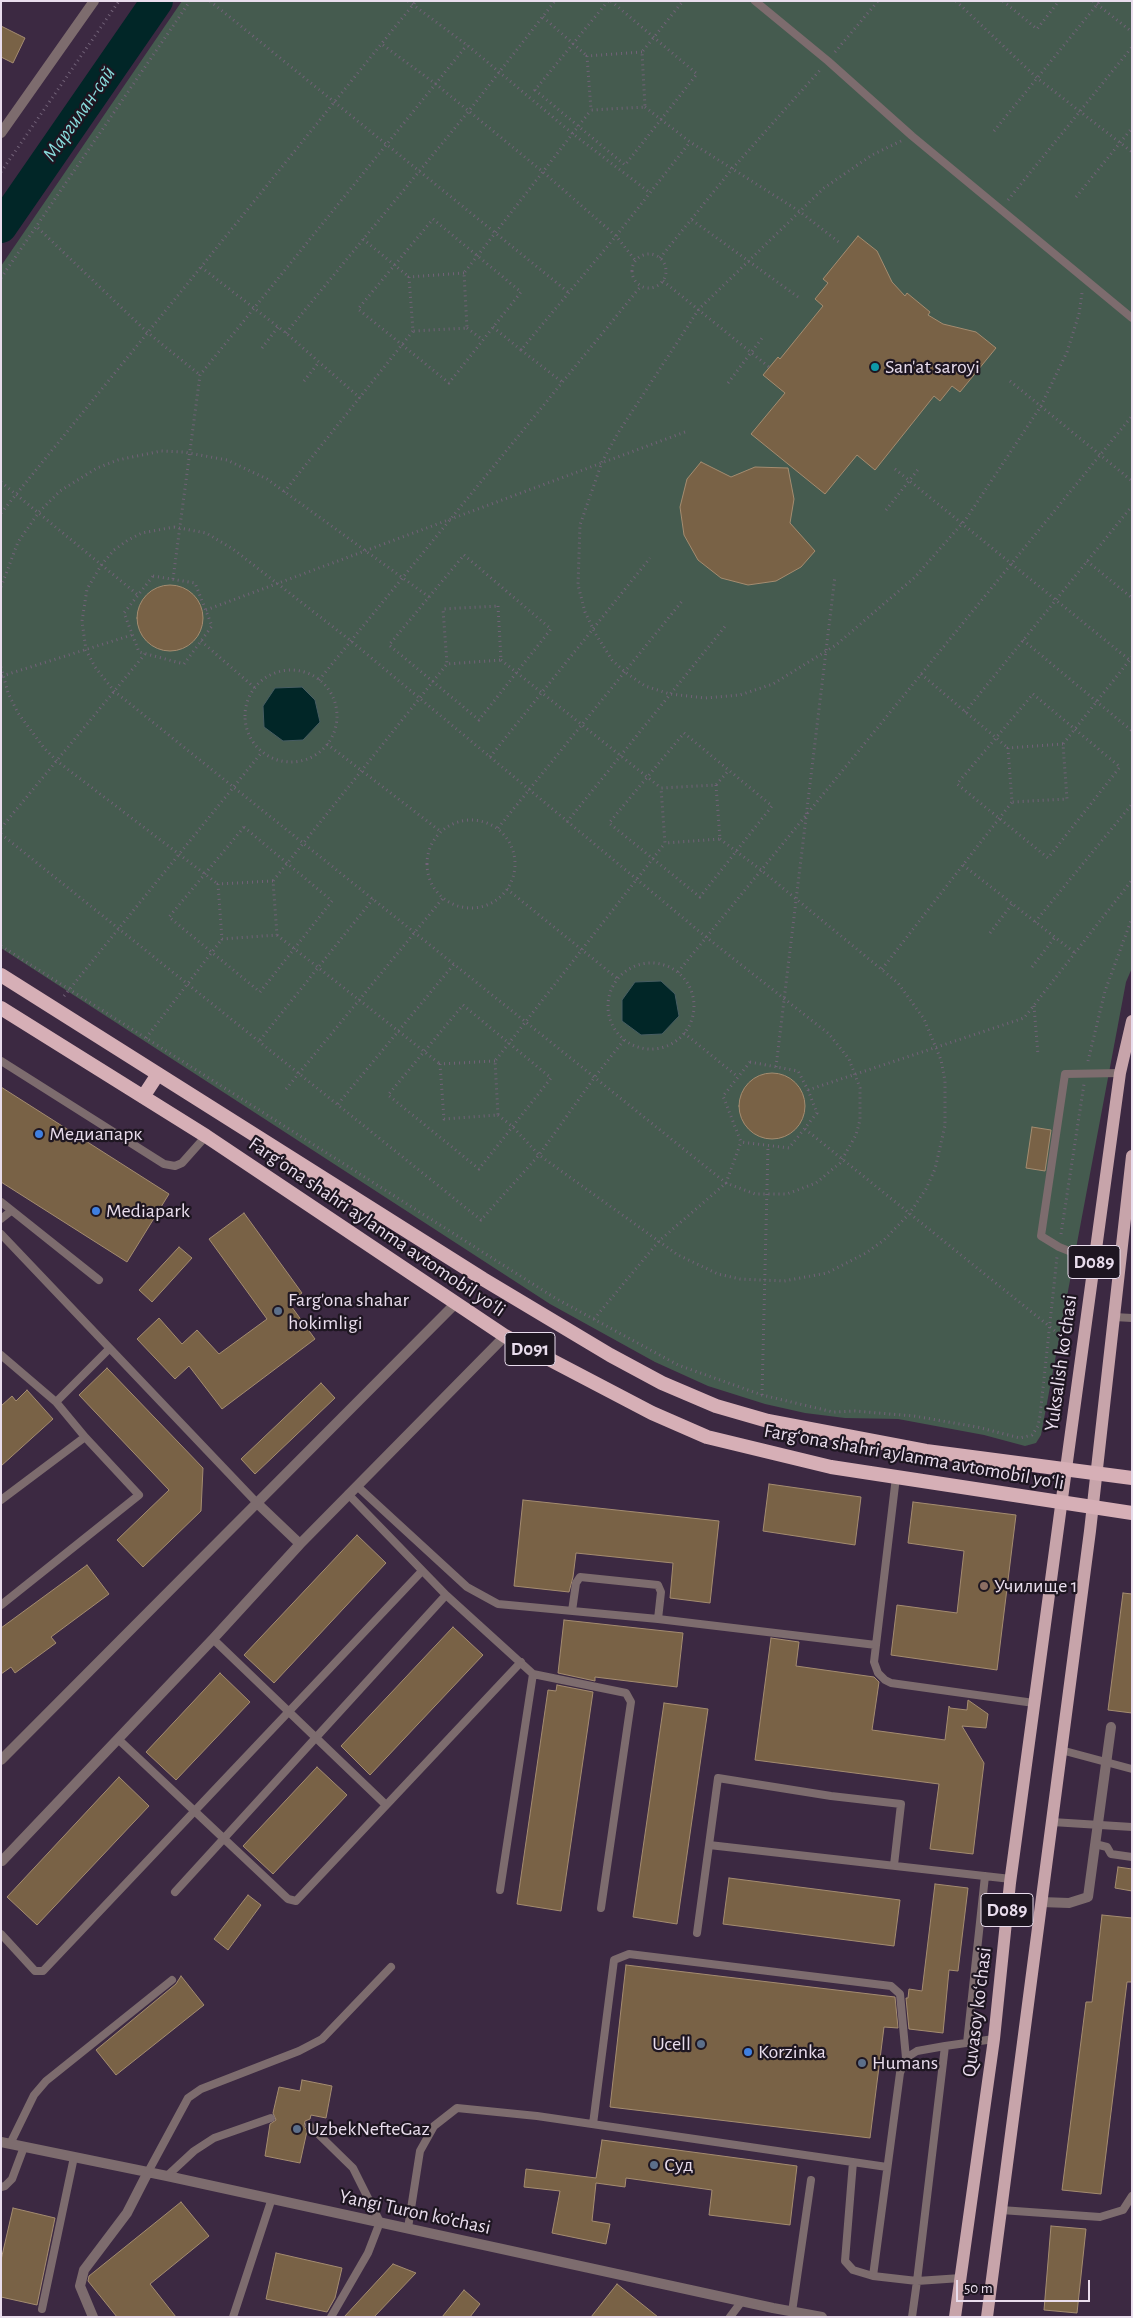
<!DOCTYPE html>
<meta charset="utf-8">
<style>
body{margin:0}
#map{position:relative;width:1133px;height:2318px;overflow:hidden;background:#3c2942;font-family:"Alegreya Sans",sans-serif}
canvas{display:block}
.frame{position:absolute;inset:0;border:2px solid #e9dded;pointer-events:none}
.scale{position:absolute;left:956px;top:2280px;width:134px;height:22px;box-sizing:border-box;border:2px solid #e9dded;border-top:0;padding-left:6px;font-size:15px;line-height:18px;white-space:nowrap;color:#e9dded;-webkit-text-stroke:4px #1e1621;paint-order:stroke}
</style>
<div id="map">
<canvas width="1133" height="2318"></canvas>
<div class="frame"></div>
<div class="scale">50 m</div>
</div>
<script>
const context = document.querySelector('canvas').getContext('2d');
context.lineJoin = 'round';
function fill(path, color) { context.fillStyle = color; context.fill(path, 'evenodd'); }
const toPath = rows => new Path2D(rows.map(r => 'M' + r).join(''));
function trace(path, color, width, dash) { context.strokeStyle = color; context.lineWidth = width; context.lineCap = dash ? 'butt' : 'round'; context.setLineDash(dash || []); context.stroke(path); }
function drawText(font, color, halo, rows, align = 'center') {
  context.font = font + ' "Alegreya Sans",sans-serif'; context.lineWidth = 4.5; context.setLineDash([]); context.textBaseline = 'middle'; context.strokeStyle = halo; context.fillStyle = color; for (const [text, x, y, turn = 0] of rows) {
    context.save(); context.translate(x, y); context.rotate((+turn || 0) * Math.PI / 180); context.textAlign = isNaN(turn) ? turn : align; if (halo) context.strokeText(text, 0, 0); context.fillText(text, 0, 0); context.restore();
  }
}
const green = toPath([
 [182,1,1132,1,1132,968,1126,982,1041,1435,1036,1443,1025,1446,984,1435,898,1419,845,1418,805,1413,765,1404,708,1386,655,1362,550,1304,1,948,1,266]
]);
const water = toPath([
 [302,687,315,700,320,722,303,740,283,741,264,727,263,706,275,688,302,687],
 [661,981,675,994,679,1016,662,1034,641,1035,622,1021,622,1000,635,982,661,981]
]);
const river = toPath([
 [1,227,157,1]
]);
const building = toPath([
 [1,26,25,38,13,63,1,57,1,26],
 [858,236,877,251,892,282,905,296,907,293,930,312,928,315,943,324,976,332,996,348,960,392,952,386,940,401,934,396,875,470,857,455,825,494,751,434,785,393,763,375,778,357,780,359,823,306,815,299,828,283,823,279,858,236],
 [701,462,731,477,755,467,788,468,794,499,790,523,815,551,801,567,776,581,748,585,721,578,698,560,684,535,680,507,687,479,701,462],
 '137 618a33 33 0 1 1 66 0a33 33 0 1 1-66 0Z',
 '739 1106a33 33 0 1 1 66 0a33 33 0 1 1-66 0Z',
 [1,1087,169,1194,127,1262,1,1182,1,1087],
 [1032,1127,1051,1130,1045,1171,1026,1168,1032,1127],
 [244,1213,302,1293,289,1303,315,1339,222,1409,189,1366,175,1379,137,1339,159,1318,182,1344,197,1330,219,1354,267,1319,209,1239,244,1213],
 [179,1247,192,1258,152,1302,139,1290,179,1247],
 [107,1368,203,1468,201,1511,143,1567,117,1540,169,1490,79,1395,107,1368],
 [321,1383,335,1398,255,1474,241,1459,321,1383],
 [27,1390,53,1419,1,1466,1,1406,12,1396,16,1401,27,1390],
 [769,1484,861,1497,855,1545,763,1531,769,1484],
 [523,1500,719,1521,710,1603,670,1598,673,1563,576,1553,573,1577,569,1592,514,1586,523,1500],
 [913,1502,1016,1515,997,1670,891,1655,897,1605,957,1613,964,1551,908,1543,913,1502],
 [357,1535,386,1563,274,1683,244,1655,357,1535],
 [87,1565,109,1594,51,1637,56,1643,15,1673,11,1667,1,1674,1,1628,87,1565],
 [1123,1593,1132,1594,1132,1713,1108,1710,1123,1593],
 [564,1620,683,1633,677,1687,595,1677,595,1681,558,1673,564,1620],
 [453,1627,483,1655,370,1775,341,1746,453,1627],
 [771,1638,799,1642,796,1666,874,1677,879,1682,872,1730,945,1740,949,1706,950,1708,967,1710,968,1700,988,1714,986,1728,962,1726,984,1763,973,1854,930,1849,939,1784,755,1760,771,1638],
 [220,1673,250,1702,176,1780,146,1752,220,1673],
 [557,1685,593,1692,561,1911,517,1904,548,1690,556,1691,557,1685],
 [664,1703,708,1709,677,1924,633,1917,664,1703],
 [317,1767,347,1795,273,1874,243,1846,317,1767],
 [119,1777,149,1806,37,1925,7,1897,119,1777],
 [1118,1867,1132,1869,1132,1891,1115,1888,1118,1867],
 [729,1878,900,1900,894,1946,723,1924,729,1878],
 [935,1884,968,1888,958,1971,949,1970,943,2033,909,2029,906,1998,908,1998,909,1989,922,1991,935,1884],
 [248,1895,261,1905,228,1950,214,1939,248,1895],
 [1102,1915,1132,1918,1132,1982,1127,1982,1101,2194,1062,2190,1086,2002,1092,2002,1102,1915],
 [626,1965,895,1997,898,2028,884,2027,870,2138,610,2107,626,1965],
 [181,1976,204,2005,116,2075,96,2050,176,1984,181,1976],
 [302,2080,332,2086,326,2118,311,2115,310,2119,305,2121,304,2126,307,2131,300,2163,265,2156,270,2124,276,2120,273,2113,279,2087,300,2091,302,2080],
 [602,2140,797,2166,790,2225,709,2215,712,2190,626,2178,625,2187,596,2183,592,2221,610,2224,606,2244,552,2233,560,2191,524,2187,526,2169,596,2178,602,2140],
 [181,2202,209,2236,150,2284,176,2317,117,2317,88,2281,89,2276,181,2202],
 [13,2208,55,2218,37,2305,1,2297,1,2260,13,2208],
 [1051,2226,1086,2229,1077,2313,1044,2310,1051,2226],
 [276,2253,342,2268,335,2298,327,2312,266,2299,276,2253],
 [393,2264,416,2273,374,2317,344,2317,393,2264],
 [617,2284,658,2317,591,2317,617,2284],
 [464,2290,480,2304,470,2317,442,2317,464,2290]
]);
const path = toPath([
 [210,1,568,292],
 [408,1,467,45,573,134,649,192],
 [608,1,535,90,625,165,697,74,611,1],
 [956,1,1037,78,1132,152],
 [1003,1,1037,29,1059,1],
 [1093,1,1132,32],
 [543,17,587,56],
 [383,45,437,85,543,172,616,236,636,261],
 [642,52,587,56,591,110,645,107,642,52,683,1],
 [835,52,878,1],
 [645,107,690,142,799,211,840,243],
 [994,131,1100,1],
 [901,141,872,155,824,188,699,309,618,433,602,462,580,525,578,585,585,612,595,633,612,660,625,672,645,686,670,694,705,698,740,695,773,684,836,645,915,577,966,519,1041,406,1067,352,1079,314,1082,293],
 [1,172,119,1],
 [1076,197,1132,128],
 [1008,200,1132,47],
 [433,219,521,292,449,383,358,309,433,219],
 [692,220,798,297],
 [38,228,147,332,200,375],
 [363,239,409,277],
 '632 271a17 17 0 1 1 34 0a17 17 0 1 1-34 0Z',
 [660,258,732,169,820,70],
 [464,273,409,277,413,331,467,328,464,273,591,110],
 [1,278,190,1],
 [663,281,769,367],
 [493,327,521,350,616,236,690,142],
 [467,328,483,340],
 [286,333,468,112,555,1],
 [262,348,278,327],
 [521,350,562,382],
 [304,381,319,362],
 [1010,381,1132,481],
 [728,383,762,338],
 [360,398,286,333,201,267,416,1],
 [895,469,1132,662],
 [1,482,138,595],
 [284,492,413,331],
 [886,510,920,467],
 [1,513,201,267],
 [174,527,206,533,233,549,351,641,706,937,829,1034,849,1059,860,1088,860,1120,856,1135,840,1163,816,1183,787,1194,755,1194,726,1183,114,691,95,667,86,650,82,621,87,589,102,564,114,550,128,540,142,533,174,527],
 [464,555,551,629,479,720,389,645,464,555],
 [1087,561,1132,598],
 [153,576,195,583,212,626,184,664,139,652,124,613,153,576],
 [173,579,200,375,467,45],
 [1,587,18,542,39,512,60,491,97,468,118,460,161,451,183,452,227,460,267,479,429,597],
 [498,606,501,660,447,664,443,609,498,606],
 [206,610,685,432],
 [1023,640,1132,731],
 [201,641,255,688],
 [501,660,661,788],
 [1,667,8,693,18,713,44,748,57,761,218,884],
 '245 716a46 46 0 1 1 92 0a46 46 0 1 1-92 0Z',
 [921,674,1008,748],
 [2,676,132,635],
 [319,680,641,286],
 [1033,694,1120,767,1048,858,957,784,1033,694],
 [965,712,1132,506],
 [684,733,772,806,700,897,609,823,684,733],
 [327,744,440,831],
 [1063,744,1008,748,1012,802,1067,799,1063,744,1132,657],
 [490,757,650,558],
 [716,785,720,839,665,843,661,788,716,785,729,770],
 '427 864a44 44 0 1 1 88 0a44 44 0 1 1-88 0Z',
 [567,822,727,624],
 [244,827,332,901,260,992,169,917,244,827],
 [1,828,145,654],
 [498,828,683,600],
 [1,834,481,1220,539,1155,594,1078,624,1040],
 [963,865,1075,953],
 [273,881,218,884,222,939,277,935,273,881,447,664],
 [507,889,618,979],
 [1035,922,1132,804],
 [990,933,1012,904],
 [277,935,440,1064],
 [1,946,555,1298,678,1365,762,1395,833,1412,855,1411,914,1416,977,1427,1020,1438,1032,1435,1038,1426,1040,1416,1057,1257],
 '608 1006a43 43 0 1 1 86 0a43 43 0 1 1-86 0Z',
 [1032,967,1055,937],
 [882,969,1012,802],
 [678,972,1132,416],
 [64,996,262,752],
 [463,1005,551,1078,479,1169,388,1095,463,1005],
 [1034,1006,1038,1055],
 [684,1033,738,1077],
 [146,1038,222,939],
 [260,1040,373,899],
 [495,1061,440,1064,444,1119,498,1115,495,1061,665,843],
 [1088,1061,1105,991,1132,918],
 [750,1062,798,1071,808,1090,817,1113,789,1148,741,1142,723,1096,750,1062],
 [776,1067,835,576],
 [286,1089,443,898],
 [808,1090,1024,1018,1132,880],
 [338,1104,454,964],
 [498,1115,513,1127,539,1155,678,1255,718,1274,740,1279,784,1281,827,1273,866,1253,884,1240,909,1214,926,1189,935,1169,945,1126,945,1081,941,1060,924,1019,898,983,761,870,720,839],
 [805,1129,1070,1343],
 [1061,1234,1084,1084],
 [594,1319,659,1241,726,1183,741,1142],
 [762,1395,768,1146]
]);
const service = toPath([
 [755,1,828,61,912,136,1132,318],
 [1,1061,164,1164,175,1166,182,1163,206,1136],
 [1,1202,99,1280],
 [1,1219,11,1211],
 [1,1234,258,1504],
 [1094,1261,1059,1247,1041,1236,1065,1074,1120,1073],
 [1114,1317,1132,1318],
 [1,1355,56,1402],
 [896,1477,876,1645,874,1662,878,1673,885,1680,891,1683,1034,1703],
 [357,1486,467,1587,498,1604,658,1619,876,1645],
 [348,1494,446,1595,533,1674,500,1890],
 [1,1500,85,1437,56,1402,109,1349],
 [1,1605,139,1495,85,1437],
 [572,1611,576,1583,580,1577,658,1585,661,1592,658,1619],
 [213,1639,386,1805],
 [533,1674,626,1693,631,1702,601,1908],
 [118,1739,288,1899,296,1901,521,1662],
 [1061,1750,1132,1769],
 [1052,1822,1132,1827],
 [1095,1844,1107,1847,1111,1854,1132,1857],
 [894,1865,901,1804,831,1796,718,1778,709,1845,1011,1879],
 [175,1892,446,1595],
 [697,1933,709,1845],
 [1,1934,35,1971,43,1971,422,1571],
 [967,2043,985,1876],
 [945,2046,917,2281,873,2276,900,2073,906,2058,917,2051,945,2046,994,2039],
 [593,2124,614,1960,629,1954,891,1986,900,1994,906,2058],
 [309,2125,353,2168,380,2222,368,2253,331,2317],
 [10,2144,34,2095,46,2081,172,1980],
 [853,2162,845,2261,853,2270,873,2276],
 [148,2172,188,2098,201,2089,299,2051,322,2039,391,1967],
 [167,2176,194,2151,214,2138,271,2118],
 [1,2187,5,2186,12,2179,24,2147],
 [1001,2210,1100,2217,1123,2210,1132,2196],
 [408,2228,420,2151,434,2126,457,2108,537,2116,887,2167],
 [42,2309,74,2157],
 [792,2312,811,2180],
 [233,2317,272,2198],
 [730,2317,742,2301],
 [912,2317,917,2281,961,2278]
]);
const minor = toPath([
 [1,133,94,1],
 [258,1504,300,1544],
 [1,1760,455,1304],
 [2,1861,213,1639,300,1544,505,1336],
 [1041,1902,1069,1903,1088,1897,1111,1727],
 [1,2142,167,2176,773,2308,822,2317],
 [93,2317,80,2286,84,2270,127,2213,148,2172]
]);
const primary = toPath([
 [955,2317,994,2039,1010,1883,1066,1469,1120,1073,1132,1021],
 [987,2317,1090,1531,1132,1156]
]);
const trunk = toPath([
 [1,975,483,1279,610,1355,662,1383,716,1406,768,1421,926,1451,1132,1478],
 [1,1008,206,1136,505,1336,652,1413,707,1437,831,1467,1132,1513],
 [143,1097,158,1074]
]);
const markers = [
 [875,367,5,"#0f9aa8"],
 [39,1134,5,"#3f7fe0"],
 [96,1211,5,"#3f7fe0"],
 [278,1311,5,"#5c6f8a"],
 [984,1586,5,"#8d6e63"],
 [701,2044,5,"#5c6f8a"],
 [748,2052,5,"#3f7fe0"],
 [862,2063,5,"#5c6f8a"],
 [297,2129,5,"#5c6f8a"],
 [654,2165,5,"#5c6f8a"]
];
const shields = [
 [1094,1262,52],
 [530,1349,50],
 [1007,1910,52]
];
const shieldNames = [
 ["D089",1094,1262],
 ["D091",530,1349],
 ["D089",1007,1910]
];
const poiNames = [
 ["San'at saroyi",885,367],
 ["Медиапарк",49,1134],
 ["Mediapark",106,1211],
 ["Farg'ona shahar",288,1300],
 ["hokimligi",288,1323],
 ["Училище 1",994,1586],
 ["Ucell",691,2044,"right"],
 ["Korzinka",758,2052],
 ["Humans",872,2063],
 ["UzbekNefteGaz",307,2129],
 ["Суд",664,2165]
];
const streetNames = [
 ["Fargʻona shahri aylanma avtomobil yoʻli",377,1227,34],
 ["Yuksalish koʻchasi",1061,1363,-82],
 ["Fargʻona shahri aylanma avtomobil yoʻli",914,1457,10],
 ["Quvasoy koʻchasi",977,2012,-83],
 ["Yangi Turon ko'chasi",415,2212,12]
];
const waterNames = [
 ["Маргилан-сай",79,114,-55]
];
fill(green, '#455b4f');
fill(water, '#012627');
trace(water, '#475d62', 1);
trace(river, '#012627', 32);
fill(building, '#796246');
trace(building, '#a48c70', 1);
trace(path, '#726278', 3, [1, 4]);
trace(service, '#7d6c6e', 8);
trace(minor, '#7d6c6e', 10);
trace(primary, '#c7a4aa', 12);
trace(trunk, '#d6afb6', 14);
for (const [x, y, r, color] of markers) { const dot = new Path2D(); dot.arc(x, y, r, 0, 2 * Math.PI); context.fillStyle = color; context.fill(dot); trace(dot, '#1e1621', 2); }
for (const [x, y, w] of shields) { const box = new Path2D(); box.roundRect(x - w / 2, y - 16.5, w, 33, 4); context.fillStyle = '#1e1621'; context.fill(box); trace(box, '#e9dded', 1); }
drawText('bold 19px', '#e9dded', null, shieldNames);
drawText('20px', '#e9dded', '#1e1621', poiNames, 'left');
drawText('20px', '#e9dded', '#1e1621', streetNames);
drawText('italic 21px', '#89dcdd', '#1e1621', waterNames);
</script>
